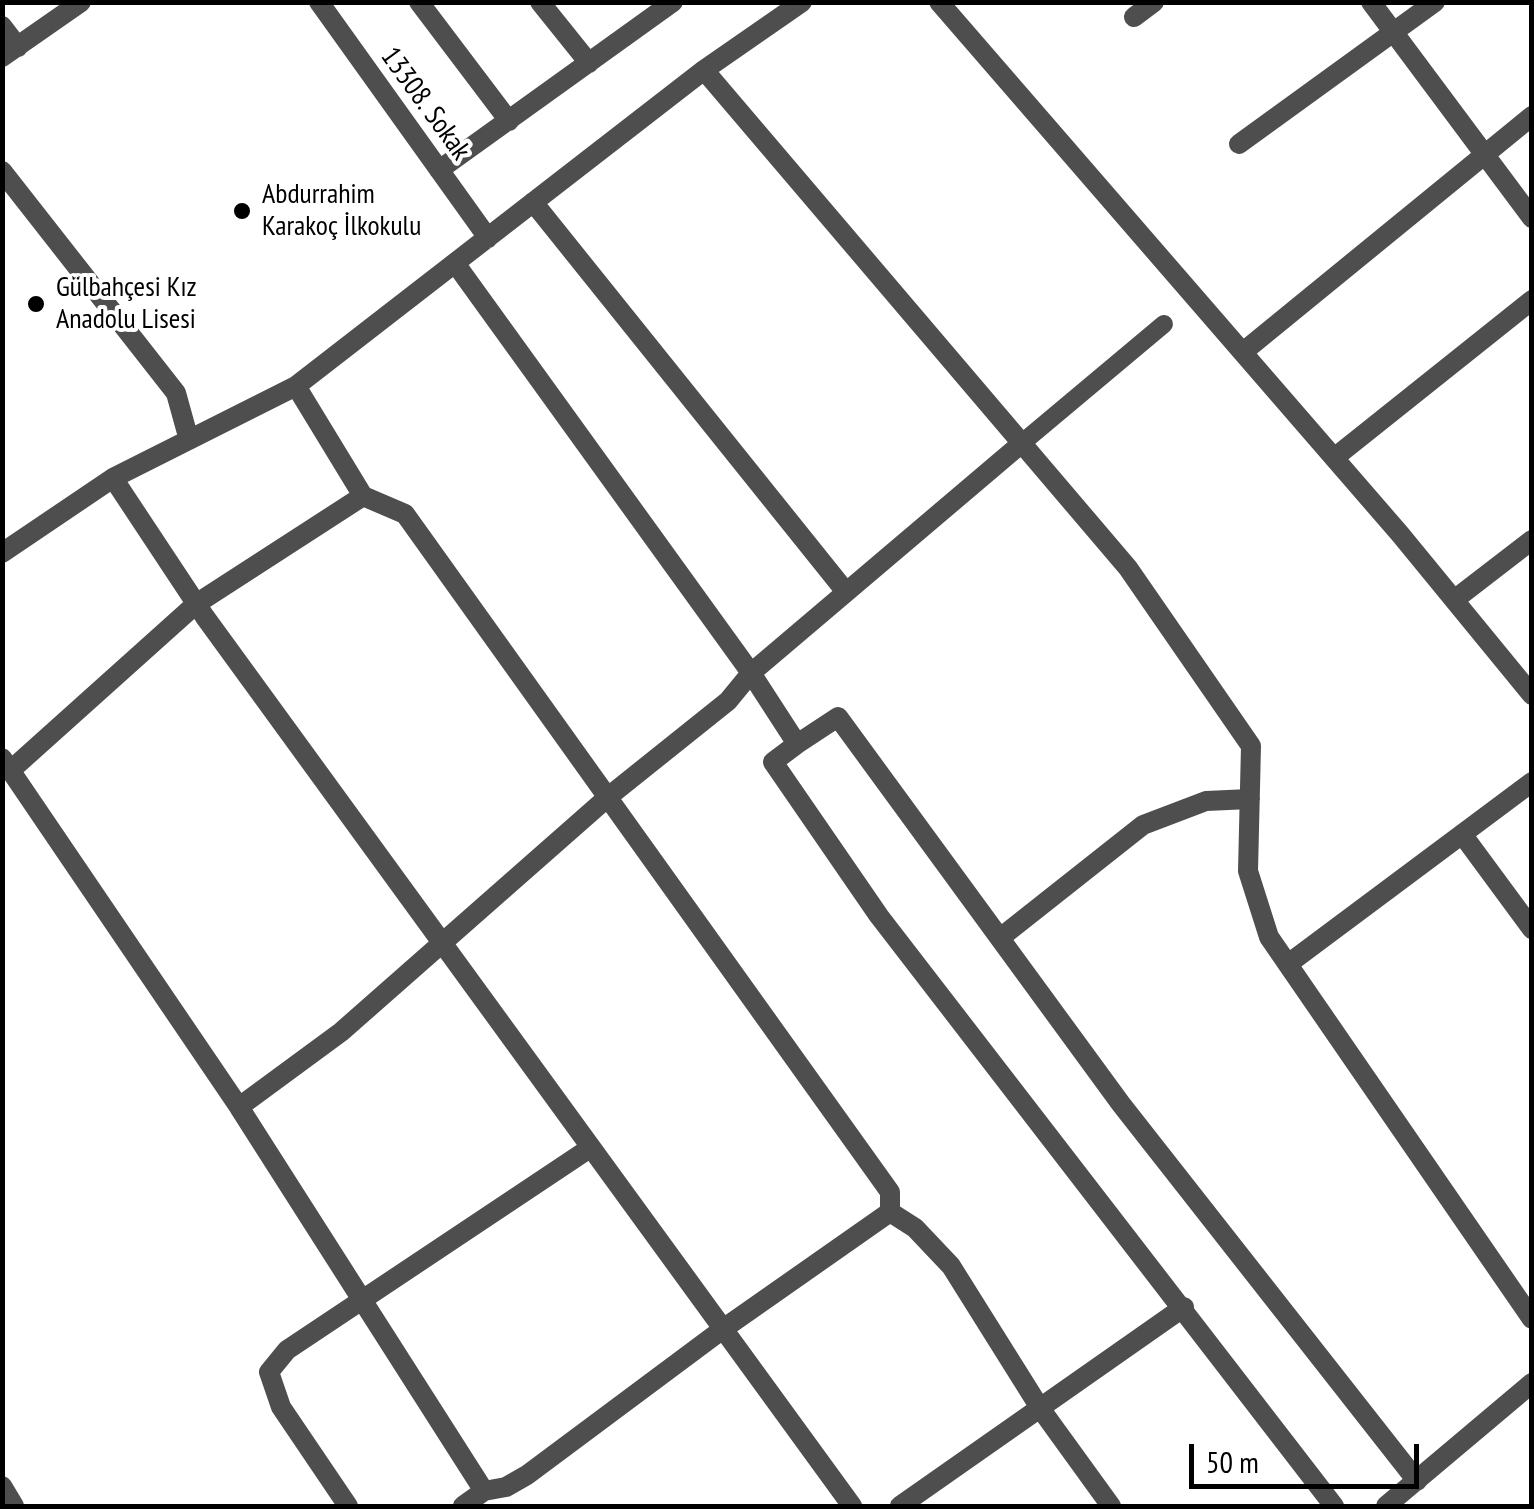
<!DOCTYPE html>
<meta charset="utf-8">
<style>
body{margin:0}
#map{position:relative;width:1534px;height:1509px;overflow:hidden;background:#fff;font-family:"PT Sans Narrow",sans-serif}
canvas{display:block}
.frame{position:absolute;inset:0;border:5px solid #000;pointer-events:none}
.scale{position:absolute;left:1189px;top:1444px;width:230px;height:45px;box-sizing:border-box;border:5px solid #000;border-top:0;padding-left:12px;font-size:30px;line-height:35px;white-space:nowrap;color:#000;-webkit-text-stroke:8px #fff;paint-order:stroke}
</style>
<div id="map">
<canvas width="1534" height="1509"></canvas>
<div class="frame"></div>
<div class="scale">50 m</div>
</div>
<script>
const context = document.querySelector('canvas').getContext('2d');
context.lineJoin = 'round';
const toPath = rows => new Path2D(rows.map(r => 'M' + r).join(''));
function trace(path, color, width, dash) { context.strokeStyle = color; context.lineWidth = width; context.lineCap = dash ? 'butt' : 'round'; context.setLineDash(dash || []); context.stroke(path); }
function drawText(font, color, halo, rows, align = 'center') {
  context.font = font + ' "PT Sans Narrow",sans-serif'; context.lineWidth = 8; context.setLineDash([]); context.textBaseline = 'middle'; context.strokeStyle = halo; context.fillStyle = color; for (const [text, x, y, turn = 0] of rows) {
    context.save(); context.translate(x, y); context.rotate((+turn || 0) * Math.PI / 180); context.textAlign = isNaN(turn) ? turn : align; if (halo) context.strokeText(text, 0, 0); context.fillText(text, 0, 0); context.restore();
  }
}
const service = toPath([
 [1022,443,1164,324]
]);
const minor = toPath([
 [319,2,488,238],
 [419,2,509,121],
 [540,2,589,63],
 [939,2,1400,534,1532,695],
 [1371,2,1532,218],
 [1134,17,1154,2],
 [2,26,18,47],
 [2,57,81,2],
 [704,70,1128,568,1251,746,1248,871,1269,937,1532,1319],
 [1239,144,1435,2],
 [439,170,673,2],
 [2,171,176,393,189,440],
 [533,202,846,592],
 [1243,352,1532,116],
 [296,386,363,496,405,514,890,1192,890,1212,723,1329,527,1475,506,1487,484,1491,463,1506],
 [1022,443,751,673,797,744,838,717,1121,1104,1417,1481],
 [1334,458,1532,300],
 [113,478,205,617,852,1506],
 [2,553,113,478,296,386,704,70,802,2],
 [1454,600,1532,540],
 [797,744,773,762,879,916,1334,1506],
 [2,758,239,1107,484,1491],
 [11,770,196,604,363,496],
 [1462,834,1532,929],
 [1000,938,1143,825,1206,801,1250,799],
 [1288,964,1532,782],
 [239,1107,341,1032,608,797,728,701,751,673,455,263],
 [890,1212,915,1228,951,1266,1040,1408,1111,1506],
 [2,1486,14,1506],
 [348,1506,281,1407,269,1372,287,1350,590,1148],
 [900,1506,1184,1307],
 [1386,1506,1532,1383]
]);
const markers = [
 [242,211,10,"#000"],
 [36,304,10,"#000"]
];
const streetNames = [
 ["13308. Sokak",425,104,54]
];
const poiNames = [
 ["Abdurrahim",262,195],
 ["Karakoç İlkokulu",262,227],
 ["Gülbahçesi Kız",56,288],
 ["Anadolu Lisesi",56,320]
];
trace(service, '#4e4e4e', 18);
trace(minor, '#4e4e4e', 20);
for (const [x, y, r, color] of markers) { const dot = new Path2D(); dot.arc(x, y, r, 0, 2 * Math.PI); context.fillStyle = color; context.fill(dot); trace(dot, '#fff', 4); }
drawText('28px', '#000', '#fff', streetNames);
drawText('28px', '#000', '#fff', poiNames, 'left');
</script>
